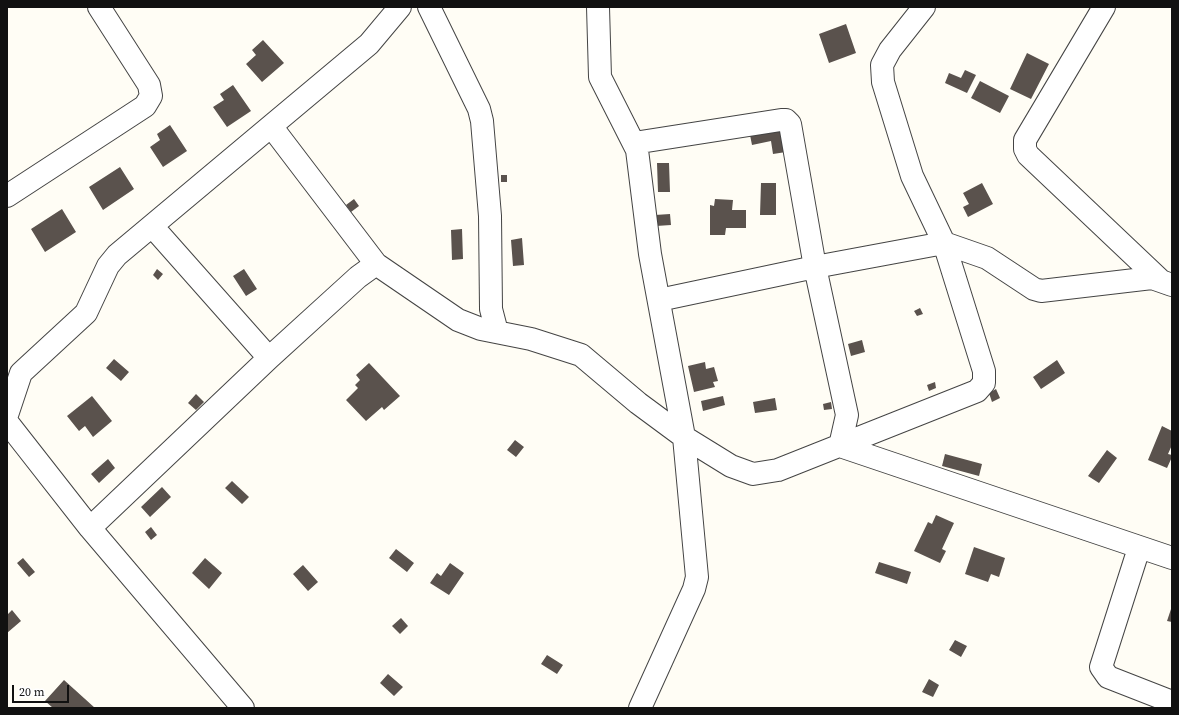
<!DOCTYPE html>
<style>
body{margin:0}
#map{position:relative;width:1179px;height:715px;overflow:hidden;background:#fffdf5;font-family:"Source Serif 4",serif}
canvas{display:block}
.frame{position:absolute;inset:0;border:8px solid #111;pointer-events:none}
.scale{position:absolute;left:12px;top:685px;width:57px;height:18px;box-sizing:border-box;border:2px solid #111;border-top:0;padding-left:5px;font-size:12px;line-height:14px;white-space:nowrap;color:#111;-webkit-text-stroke:3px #fff;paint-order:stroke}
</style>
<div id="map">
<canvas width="1179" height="715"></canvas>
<div class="frame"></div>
<div class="scale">20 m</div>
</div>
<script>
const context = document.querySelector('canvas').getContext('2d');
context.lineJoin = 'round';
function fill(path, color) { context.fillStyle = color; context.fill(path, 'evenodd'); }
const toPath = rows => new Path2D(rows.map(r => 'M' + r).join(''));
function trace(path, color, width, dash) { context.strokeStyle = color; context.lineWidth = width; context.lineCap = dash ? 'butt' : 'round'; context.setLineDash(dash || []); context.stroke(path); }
const building = toPath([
 [846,24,856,53,829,63,819,34],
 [263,40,284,63,262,82,246,64,256,55,252,50],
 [1027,53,1049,64,1031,99,1010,89],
 [965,70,976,75,967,93,945,83,949,73,961,78],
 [980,81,1009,96,1000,113,971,98],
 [233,85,251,111,227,127,213,107,224,100,220,94],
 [170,125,187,151,163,167,150,147,160,140,157,134],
 [782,129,786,152,773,154,771,141,752,145,750,135],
 [657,163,669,163,670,192,658,192],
 [120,167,134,189,103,210,89,187],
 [501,175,507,175,507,182,501,182],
 [761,183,776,183,776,215,760,215],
 [982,183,993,204,968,217,963,207,969,204,963,193],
 [354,199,359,206,351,212,346,205],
 [715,199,733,200,732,210,746,210,746,228,726,228,725,235,710,235,710,205,714,206],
 [62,209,76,232,45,252,31,229],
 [670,214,671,225,656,226,655,215],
 [462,229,463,259,452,260,451,230],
 [522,238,524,265,513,266,511,240],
 [157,269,163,274,158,280,153,275],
 [244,269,257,289,246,296,233,276],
 [920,308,923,314,917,316,914,311],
 [862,340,865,352,851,356,848,344],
 [114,359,129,372,121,381,106,368],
 [1057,360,1065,373,1041,389,1033,377],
 [705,362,706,369,714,367,718,381,713,382,715,387,694,392,688,366],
 [369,363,400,396,384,410,382,407,366,421,346,400,358,388,355,385,360,380,356,375],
 [935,382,936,388,929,391,927,385],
 [996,389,1000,398,992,402,989,393],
 [196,394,204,402,196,410,188,403],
 [92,396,112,421,93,437,85,426,79,431,67,416],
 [723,396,725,405,703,411,701,401],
 [775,398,777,410,755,413,753,402],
 [831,402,832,409,824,410,823,404],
 [1162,426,1172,431,1172,445,1168,454,1172,455,1172,457,1167,468,1148,460],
 [515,440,524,447,516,457,507,450],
 [1107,450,1117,458,1099,483,1088,476],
 [945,454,982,464,979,476,942,466],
 [108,459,115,468,99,483,91,474],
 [232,481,249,497,242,504,225,488],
 [162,487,171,497,150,517,141,507],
 [936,515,954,523,942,549,946,551,940,563,914,551,928,522,932,524],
 [151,527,157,535,151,540,145,532],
 [974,547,1005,558,999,577,991,574,988,582,965,574],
 [396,549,414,563,407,572,389,558],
 [23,558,35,572,29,577,17,563],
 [205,558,222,573,209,589,192,573],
 [879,562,911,572,907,584,875,573],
 [450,563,464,573,449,595,430,583,437,573,441,576],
 [303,565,318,582,308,591,293,574],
 [1172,606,1172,622,1167,621],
 [12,610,21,621,7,633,7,615],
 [401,618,408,626,400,634,392,626],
 [955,640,967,646,961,657,949,650],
 [547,655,563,665,557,674,541,664],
 [388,674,403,687,394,696,380,683],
 [929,679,939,685,933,697,922,692],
 [64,680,95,708,53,708,45,701]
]);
const minor = toPath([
 [429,7,479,109,482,121,490,216,491,309,497,332],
 [598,7,600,77,637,150,650,254,684,437,697,577,694,589,640,708],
 [1104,7,1025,140,1025,149,1028,155,1160,280],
 [271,126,376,264,458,320,481,329,531,339,581,355,638,403,684,437,731,466,753,474,778,470,977,391,984,383,984,371,944,243,912,176,883,82,882,65,890,50,924,7],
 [634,143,781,120,786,120,790,124,815,267,847,415,840,446,1172,558],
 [7,196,145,106,151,96,149,85,99,7],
 [152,226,269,358],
 [659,300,815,267,944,243,987,258,1034,289,1041,291,1152,278,1172,285],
 [7,415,21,373,86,313,108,266,117,255,369,44,400,7],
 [7,422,90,528,243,708],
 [90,528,269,358,358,277,376,264],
 [1139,548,1101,667,1108,677,1172,702]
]);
fill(building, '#5a524d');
trace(minor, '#444', 24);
trace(minor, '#fff', 22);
</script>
